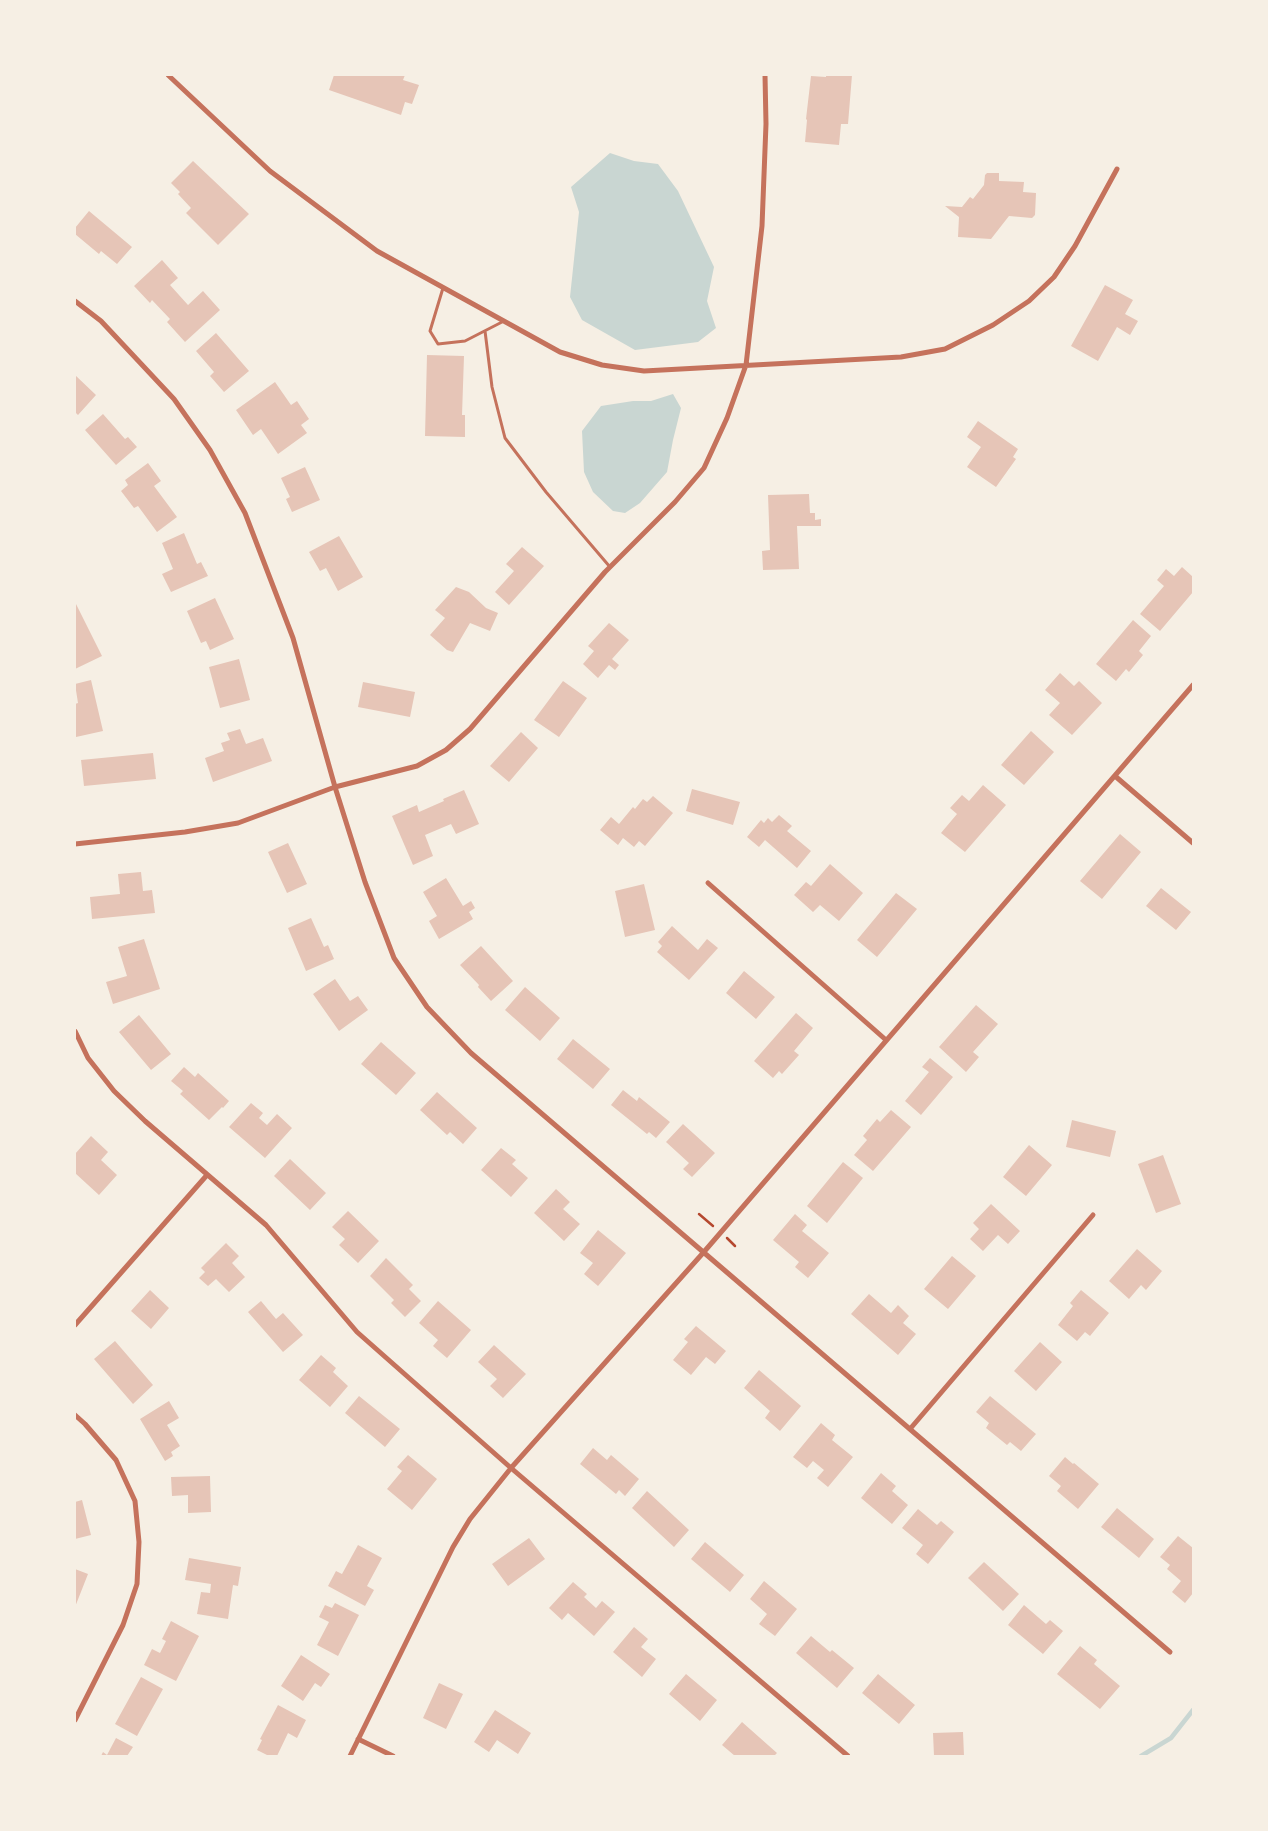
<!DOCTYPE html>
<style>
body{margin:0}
#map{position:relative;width:1268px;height:1831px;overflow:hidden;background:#f6efe4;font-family:"Archivo Narrow",sans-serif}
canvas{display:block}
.frame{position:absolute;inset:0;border:76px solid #f6efe4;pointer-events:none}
</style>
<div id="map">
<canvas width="1268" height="1831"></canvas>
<div class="frame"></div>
</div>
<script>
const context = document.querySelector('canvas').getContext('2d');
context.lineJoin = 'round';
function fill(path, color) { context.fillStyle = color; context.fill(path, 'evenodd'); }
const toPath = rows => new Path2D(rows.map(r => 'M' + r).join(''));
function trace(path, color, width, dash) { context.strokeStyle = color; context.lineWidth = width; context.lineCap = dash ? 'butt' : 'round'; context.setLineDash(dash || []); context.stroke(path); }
const water = toPath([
 [610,153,634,161,658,164,678,191,714,267,707,301,716,328,698,342,635,350,582,320,570,297,579,212,571,187],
 [673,394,681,408,673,440,667,472,640,503,625,513,613,511,593,492,584,472,582,431,601,406,633,401,651,401]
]);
const stream = toPath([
 [1141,1756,1171,1738,1193,1710]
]);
const building = toPath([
 [334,75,405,75,403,80,419,85,412,104,405,102,401,115,329,90],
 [826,75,852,75,848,124,841,124,839,145,805,142,807,120,806,119,811,76,826,77],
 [193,161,249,214,218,245,186,213,191,208,178,194,180,192,171,183],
 [987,173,999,173,999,181,1024,182,1023,192,1036,193,1035,215,1032,218,1009,216,991,239,958,237,959,217,945,206,962,207,970,197,973,199,984,185,985,175],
 [89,211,132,247,117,264,101,251,99,254,75,234,75,228],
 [162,260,178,278,170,285,188,305,203,291,220,310,185,342,167,322,170,319,152,300,150,303,134,286],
 [1105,285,1133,300,1125,314,1138,321,1130,335,1117,327,1098,361,1071,346],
 [216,333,249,371,224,392,210,376,214,372,196,351],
 [427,355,464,356,462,415,465,415,465,437,425,436],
 [75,375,96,395,78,415,75,412],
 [275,382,291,405,297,401,309,419,301,425,307,433,278,454,261,429,253,435,236,410],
 [103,414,125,439,128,437,137,447,116,465,85,430],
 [978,421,1018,449,1013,457,1016,459,996,487,967,467,981,447,967,437],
 [148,463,161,481,154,486,177,517,157,532,138,506,134,508,121,491,128,485,125,480],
 [305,467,320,500,292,512,286,499,290,497,281,478],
 [809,494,810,513,815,513,815,520,821,519,821,526,797,526,799,569,763,570,762,551,770,550,768,495],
 [184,533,197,564,201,562,208,576,171,592,162,574,173,569,162,543],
 [339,536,363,577,338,591,326,568,320,571,309,552],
 [522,547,544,566,509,605,495,592,514,571,506,564],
 [1182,567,1193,577,1193,592,1160,631,1140,614,1164,586,1157,580,1166,569,1174,576],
 [456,587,469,592,486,608,498,613,490,631,470,623,453,652,447,650,430,635,445,618,435,610],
 [215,598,234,639,210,650,206,641,201,643,187,611],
 [76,604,102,656,75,669,75,605],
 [1133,620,1151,636,1139,651,1143,655,1129,672,1126,669,1116,681,1096,664],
 [609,623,629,640,612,659,619,665,615,670,609,665,598,678,583,664,594,651,588,646],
 [239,659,250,700,220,708,209,667],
 [1060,673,1074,686,1079,681,1102,703,1072,735,1049,715,1060,703,1045,690],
 [91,680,103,731,76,737,75,704,78,703,75,684],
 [563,681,587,698,559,737,534,720],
 [363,682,415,692,410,717,358,707],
 [240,729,246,744,263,738,272,761,213,782,205,758,224,751,221,743,230,740,227,733],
 [1031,731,1054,752,1024,785,1001,765],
 [521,732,538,748,509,782,490,766],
 [153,753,156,779,84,786,81,760],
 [983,785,1006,805,965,852,941,833,957,814,950,808,962,795,969,801],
 [692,789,740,802,733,825,686,811],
 [464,790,479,824,456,834,451,824,425,835,433,856,413,865,392,816,417,805,419,812,444,801,443,799],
 [653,796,673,813,645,846,639,841,634,847,623,838,618,845,600,830,611,817,619,824,633,807,635,809,643,799,647,802],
 [779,815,792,826,787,831,811,851,797,868,765,840,759,847,747,837,761,820,764,823,768,818,772,822],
 [1120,834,1141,852,1102,899,1080,881],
 [288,843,307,884,287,893,268,852],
 [830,864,863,893,839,921,820,905,813,912,794,895,806,882,811,886],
 [141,872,143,891,152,890,155,913,92,919,90,897,120,894,118,874],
 [446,878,463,906,471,901,475,908,469,912,473,919,439,939,429,921,437,916,423,892],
 [644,884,655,930,625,937,615,891],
 [1161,888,1191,912,1176,930,1146,906],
 [896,893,917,909,877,957,857,940],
 [311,918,324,947,328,945,334,959,306,971,288,928],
 [672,926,698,950,707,939,718,948,689,980,657,952,662,946,658,942],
 [144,939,160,989,113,1004,106,982,127,976,118,947],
 [481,946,513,981,491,1001,478,987,479,985,460,965],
 [744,971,775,997,756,1019,726,993],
 [335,979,350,1001,358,996,368,1010,339,1031,313,994],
 [525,987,560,1018,540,1041,505,1010],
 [976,1005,998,1024,973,1052,979,1057,966,1072,939,1047],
 [796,1013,813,1028,794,1051,799,1055,782,1074,779,1071,773,1078,754,1061],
 [139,1015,171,1054,151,1070,119,1032],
 [573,1039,610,1069,593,1089,557,1059],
 [381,1042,416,1073,396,1095,361,1064],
 [930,1058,953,1077,921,1115,905,1101,929,1072,922,1067],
 [184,1067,195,1077,198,1073,229,1101,223,1108,222,1107,209,1120,180,1094,183,1091,171,1081],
 [623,1090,637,1101,639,1097,670,1122,656,1138,649,1132,647,1134,611,1105],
 [437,1092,477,1128,463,1144,450,1132,447,1135,420,1110],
 [251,1103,263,1113,259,1118,267,1125,277,1114,292,1128,265,1158,229,1127],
 [891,1110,911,1127,873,1171,854,1155,867,1140,863,1136,877,1119,880,1122],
 [1072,1120,1116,1131,1110,1157,1066,1147],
 [683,1124,715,1153,692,1177,683,1169,689,1163,666,1142],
 [91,1136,108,1152,101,1160,117,1175,99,1195,75,1173,75,1154],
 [1029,1145,1052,1165,1026,1196,1003,1177],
 [501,1148,516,1160,512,1164,528,1178,511,1197,481,1170],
 [1163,1155,1181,1204,1156,1213,1138,1164],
 [290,1159,326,1193,310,1210,274,1176],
 [843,1162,863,1178,827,1223,807,1206],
 [556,1189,570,1202,563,1209,580,1224,564,1241,534,1213],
 [991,1204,1020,1231,1008,1244,998,1235,983,1251,970,1239,979,1229,973,1223],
 [348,1211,379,1241,358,1263,339,1245,345,1239,332,1227],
 [795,1214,807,1225,802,1231,829,1253,808,1278,795,1267,799,1262,773,1240],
 [598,1230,626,1253,598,1286,584,1274,593,1263,580,1253],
 [226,1243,239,1256,232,1263,245,1277,229,1292,216,1279,208,1286,199,1278,205,1272,201,1268],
 [1137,1249,1162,1271,1146,1290,1141,1285,1129,1299,1109,1281],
 [952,1256,976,1276,948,1309,924,1289],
 [386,1258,413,1285,409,1289,421,1301,405,1317,391,1303,394,1300,370,1276],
 [150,1290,169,1308,151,1329,131,1311],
 [1081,1290,1109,1313,1090,1336,1085,1332,1077,1341,1058,1325,1073,1306,1070,1303],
 [869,1294,891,1313,898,1305,909,1316,903,1323,916,1334,898,1355,851,1314],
 [261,1301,276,1319,283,1313,303,1335,283,1352,248,1312],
 [438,1301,471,1330,447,1358,433,1346,438,1340,419,1323],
 [696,1326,726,1351,715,1364,706,1357,691,1375,673,1360,688,1342,684,1339],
 [115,1341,153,1385,133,1404,94,1359],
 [1040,1342,1062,1362,1036,1391,1014,1371],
 [494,1345,526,1374,503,1398,490,1386,497,1379,478,1362],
 [321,1355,336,1368,333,1372,348,1386,330,1407,299,1380],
 [759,1370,801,1406,780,1431,765,1418,770,1411,744,1388],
 [359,1396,400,1429,385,1447,345,1413],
 [990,1396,1036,1434,1021,1451,1010,1442,1007,1445,986,1428,989,1423,976,1412],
 [169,1401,179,1418,167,1425,180,1446,171,1452,173,1456,165,1461,140,1419],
 [821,1423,835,1435,832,1440,853,1457,828,1487,817,1478,824,1470,813,1461,807,1468,793,1457],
 [593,1448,607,1460,611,1455,639,1479,625,1496,619,1490,616,1494,580,1464],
 [408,1455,437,1479,412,1510,387,1489,402,1471,397,1467],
 [1065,1457,1073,1464,1074,1463,1099,1484,1078,1509,1057,1491,1061,1486,1049,1476],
 [881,1473,896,1486,892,1491,908,1505,892,1524,861,1498],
 [210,1476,211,1512,188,1513,188,1495,172,1496,171,1477],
 [647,1491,689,1530,674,1547,632,1508],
 [82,1500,91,1535,75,1539,75,1502],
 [1117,1508,1154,1539,1139,1558,1101,1527],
 [918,1509,937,1525,941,1521,954,1532,928,1564,916,1554,923,1545,902,1528],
 [1178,1536,1193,1548,1193,1593,1185,1603,1172,1592,1181,1581,1167,1569,1170,1565,1160,1557],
 [529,1538,545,1559,508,1586,492,1564],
 [705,1542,744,1575,730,1592,691,1559],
 [358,1545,382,1558,367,1586,374,1590,365,1606,328,1586,336,1571,342,1574],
 [189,1558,241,1567,238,1586,233,1585,228,1619,197,1614,201,1592,210,1593,211,1584,185,1580],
 [984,1562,1019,1594,1003,1611,968,1578],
 [75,1569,88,1574,75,1607],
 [764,1581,797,1609,775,1636,759,1624,767,1614,750,1599],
 [573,1582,587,1594,584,1597,596,1608,602,1601,615,1612,594,1636,568,1613,562,1620,549,1608],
 [335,1603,359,1615,338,1656,317,1645,329,1622,319,1617,325,1605,332,1608],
 [1024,1605,1046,1624,1050,1620,1063,1631,1043,1654,1008,1625],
 [171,1621,199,1636,176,1681,144,1665,152,1649,160,1653,166,1641,162,1639],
 [634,1627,648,1639,641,1647,656,1659,642,1677,613,1652],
 [811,1636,830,1652,832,1650,854,1668,837,1688,796,1653],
 [1080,1646,1097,1660,1094,1664,1120,1686,1100,1709,1057,1674],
 [301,1655,330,1674,321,1687,315,1683,303,1701,281,1686],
 [686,1674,717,1700,700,1721,669,1694],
 [878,1674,915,1705,899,1724,862,1693],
 [141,1677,163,1689,137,1736,115,1724],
 [439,1683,463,1694,446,1729,423,1718],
 [278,1705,306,1720,297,1738,288,1733,277,1756,269,1756,257,1750,262,1740,260,1739],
 [495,1710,531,1733,518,1754,497,1740,489,1752,474,1742],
 [742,1722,777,1753,774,1756,735,1756,722,1745],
 [963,1732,964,1756,934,1756,933,1733],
 [116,1738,133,1747,127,1756,101,1756,103,1752,107,1755]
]);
const path = toPath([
 [699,1214,713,1226],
 [727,1238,735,1246]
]);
const service = toPath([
 [443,288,430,331,438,344,465,341,504,321],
 [485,331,492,387,505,438,546,492,610,567]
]);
const minor = toPath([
 [168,75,270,171,377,251,560,352,602,365,644,371,901,357,945,349,993,325,1029,301,1054,277,1075,246,1117,169],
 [75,301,101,321,174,399,210,450,245,513,293,638,335,787,365,882,394,958,427,1007,471,1053,1170,1652],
 [1115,776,1193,843],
 [75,844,185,832,238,823,335,787,417,766,446,750,470,729,605,572,675,502,704,468,727,418,746,365,762,226,766,124,765,75],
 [708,883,886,1040],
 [75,1031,88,1058,114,1091,145,1121,266,1225,357,1332,511,1468,848,1756],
 [75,1325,207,1175],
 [75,1415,85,1424,116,1460,135,1501,139,1542,137,1584,123,1625,75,1720],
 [910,1429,1093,1215],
 [358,1739,393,1756],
 [350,1756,453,1547,470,1519,511,1468,703,1253,1193,685]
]);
fill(water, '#c9d6d2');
trace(stream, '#c9d6d2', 4.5);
fill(building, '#e6c5b7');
trace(path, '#b5482f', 2.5);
trace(service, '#c5725c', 3);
trace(minor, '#c5725c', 5);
</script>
